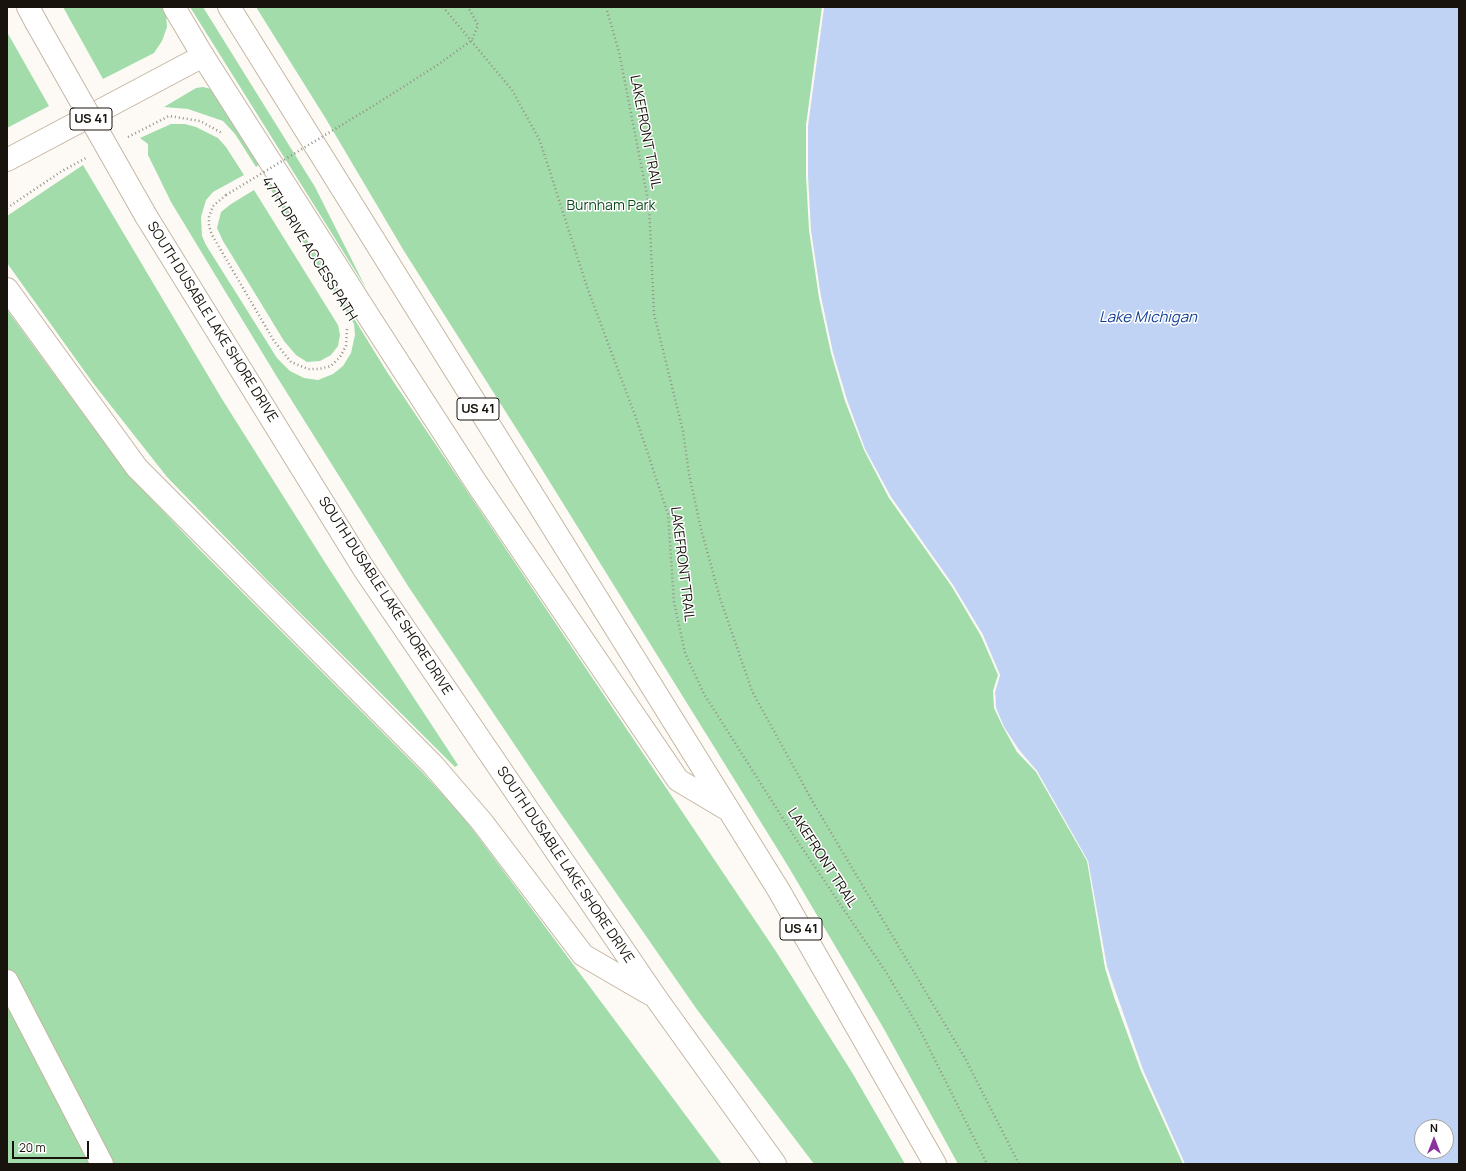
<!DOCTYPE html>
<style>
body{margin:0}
#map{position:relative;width:1466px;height:1171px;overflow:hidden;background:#fdfaf6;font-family:Manrope,sans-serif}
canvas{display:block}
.frame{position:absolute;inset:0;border:8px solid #18130c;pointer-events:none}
.north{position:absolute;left:1414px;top:1119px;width:40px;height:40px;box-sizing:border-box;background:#fff;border:1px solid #a3a19e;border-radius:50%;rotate:0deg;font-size:11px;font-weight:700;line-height:16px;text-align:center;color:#18130c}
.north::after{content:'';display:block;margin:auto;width:14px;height:18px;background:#8b329e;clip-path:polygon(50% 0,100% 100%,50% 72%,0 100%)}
.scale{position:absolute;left:12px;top:1141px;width:77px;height:18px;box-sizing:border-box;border:2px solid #18130c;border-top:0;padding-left:5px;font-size:12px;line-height:14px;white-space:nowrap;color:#18130c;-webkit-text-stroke:3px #fff;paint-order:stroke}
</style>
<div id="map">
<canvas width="1466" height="1171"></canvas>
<div class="frame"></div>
<div class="north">N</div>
<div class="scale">20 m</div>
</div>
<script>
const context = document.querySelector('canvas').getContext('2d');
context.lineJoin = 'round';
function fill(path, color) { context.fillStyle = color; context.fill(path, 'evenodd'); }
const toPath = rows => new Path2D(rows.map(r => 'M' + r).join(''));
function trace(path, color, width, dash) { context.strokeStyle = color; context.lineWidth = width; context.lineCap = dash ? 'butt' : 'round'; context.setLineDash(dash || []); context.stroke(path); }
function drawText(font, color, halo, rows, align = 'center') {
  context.font = font + ' Manrope,sans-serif'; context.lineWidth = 3; context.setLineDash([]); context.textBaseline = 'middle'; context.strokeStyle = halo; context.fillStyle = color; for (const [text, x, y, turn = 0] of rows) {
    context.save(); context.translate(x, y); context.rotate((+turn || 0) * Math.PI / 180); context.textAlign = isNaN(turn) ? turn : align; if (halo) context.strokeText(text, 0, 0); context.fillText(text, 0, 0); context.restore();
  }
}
const green = toPath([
 [63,7,162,7,166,13,167,27,162,41,154,53,103,79],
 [190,7,203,7,315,187,366,288],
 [256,7,824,7,808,125,821,297,833,353,847,400,865,449,891,497,953,585,983,635,1000,675,995,692,996,708,1004,727,1019,750,1037,771,1088,861,1107,967,1143,1070,1185,1164,958,1164,884,1029,788,866,533,455,404,251,326,119],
 [7,32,49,106,7,128],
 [203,87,211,89,217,93,260,164,256,167,235,134,223,121,188,109,164,107,196,88],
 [171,124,185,124,196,127,218,138,226,147,244,175,213,192,206,200,201,217,202,236,206,245,277,358,290,371,304,378,318,380,333,374,343,366,351,353,355,335,354,324,266,182,269,180,387,372,777,953,853,1074,905,1164,814,1164,698,1011,555,805,408,586,277,377,171,202,148,155,148,144,140,138],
 [83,165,222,399,326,564,458,765,455,767,267,580,167,477,93,383,7,263,7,216],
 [254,190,338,325,340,335,338,346,331,355,320,361,307,362,296,355,284,341,223,241,217,228,221,212,231,204],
 [7,310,92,426,142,489,198,548,424,774,464,818,722,1164,7,1164]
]);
const water = toPath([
 [824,7,1459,7,1459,1164,1185,1164,1143,1070,1107,967,1088,861,1037,771,1019,750,1004,727,996,708,995,692,1000,675,983,635,953,585,891,497,865,449,847,400,833,353,821,297,811,230,808,175,808,125],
 [1422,1127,1446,1127,1446,1151,1422,1151]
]);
const pier = toPath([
 [822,7,824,7,808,125,808,175,811,230,821,297,833,353,847,400,865,449,891,497,953,585,983,635,1000,675,995,692,996,708,1004,727,1019,750,1037,771,1088,861,1107,967,1143,1070,1185,1164,1183,1164,1141,1071,1114,997,1105,968,1087,861,1036,772,1017,752,1003,727,994,708,993,691,998,675,981,636,952,587,889,498,864,450,845,401,831,353,819,298,809,230,806,175,806,125]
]);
const path = toPath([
 [443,7,512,90,540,141,588,290,635,415,668,514,674,602,685,653,704,694,794,836,886,972,918,1026,987,1164],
 [606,7,619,52,649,205,654,314,683,431,689,474,701,529,720,598,752,691,814,804,965,1058,1019,1164],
 [373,106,439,64,472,40,478,25,468,7],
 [128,137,169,116,200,121,222,133],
 [226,195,213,206,209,217,209,226,212,235,274,341,291,362,308,369,319,369,331,366,340,357,346,346,347,329],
 [7,208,62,171,86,158]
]);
const street = toPath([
 [7,981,102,1164]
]);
const secondary = toPath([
 [7,160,203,56]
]);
const highway = toPath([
 [28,7,36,22],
 [174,7,203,56,371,320,475,481,678,780,725,808],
 [229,7,778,889,935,1164],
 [146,216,364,569,656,998,775,1164],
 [7,289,137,468,433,765,482,822,583,955,650,994]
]);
const pathBridge = toPath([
 [226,195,373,106]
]);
const highwayBridge = toPath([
 [36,22,146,216]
]);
const shields = [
 [91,119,42],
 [478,409,42],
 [801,929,42]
];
const shieldNames = [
 ["US 41",91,119],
 ["US 41",478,409],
 ["US 41",801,929]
];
const streetNames = [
 ["LAKEFRONT TRAIL",645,132,79],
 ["47TH DRIVE ACCESS PATH",309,249,58],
 ["SOUTH DUSABLE LAKE SHORE DRIVE",212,322,58],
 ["LAKEFRONT TRAIL",682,564,83],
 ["SOUTH DUSABLE LAKE SHORE DRIVE",385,596,57],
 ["LAKEFRONT TRAIL",822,858,57],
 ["SOUTH DUSABLE LAKE SHORE DRIVE",565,865,56]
];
const parkNames = [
 ["Burnham Park",611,206]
];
const waterNames = [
 ["Lake Michigan",1148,318]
];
fill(green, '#a2dcaa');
fill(water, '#c1d3f4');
fill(pier, '#fdfaf6');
trace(street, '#c4b6a2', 24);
trace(secondary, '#c4b6a2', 24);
trace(highway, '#c4b6a2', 24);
trace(path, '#94908b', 2.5, [1, 3]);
trace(street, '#fff', 22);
trace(secondary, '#fff', 22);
trace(highway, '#fff', 22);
trace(highwayBridge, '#c4b6a2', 24, []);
trace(pathBridge, '#94908b', 2.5, [1, 3]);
trace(highwayBridge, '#fff', 22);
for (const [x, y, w] of shields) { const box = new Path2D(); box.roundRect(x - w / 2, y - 11, w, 22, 3); context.fillStyle = '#fff'; context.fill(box); trace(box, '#18130c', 1); }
drawText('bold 13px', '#18130c', null, shieldNames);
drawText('14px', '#18130c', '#fff', streetNames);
drawText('14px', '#0d491e', '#fff', parkNames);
drawText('italic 15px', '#143f98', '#fff', waterNames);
</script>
